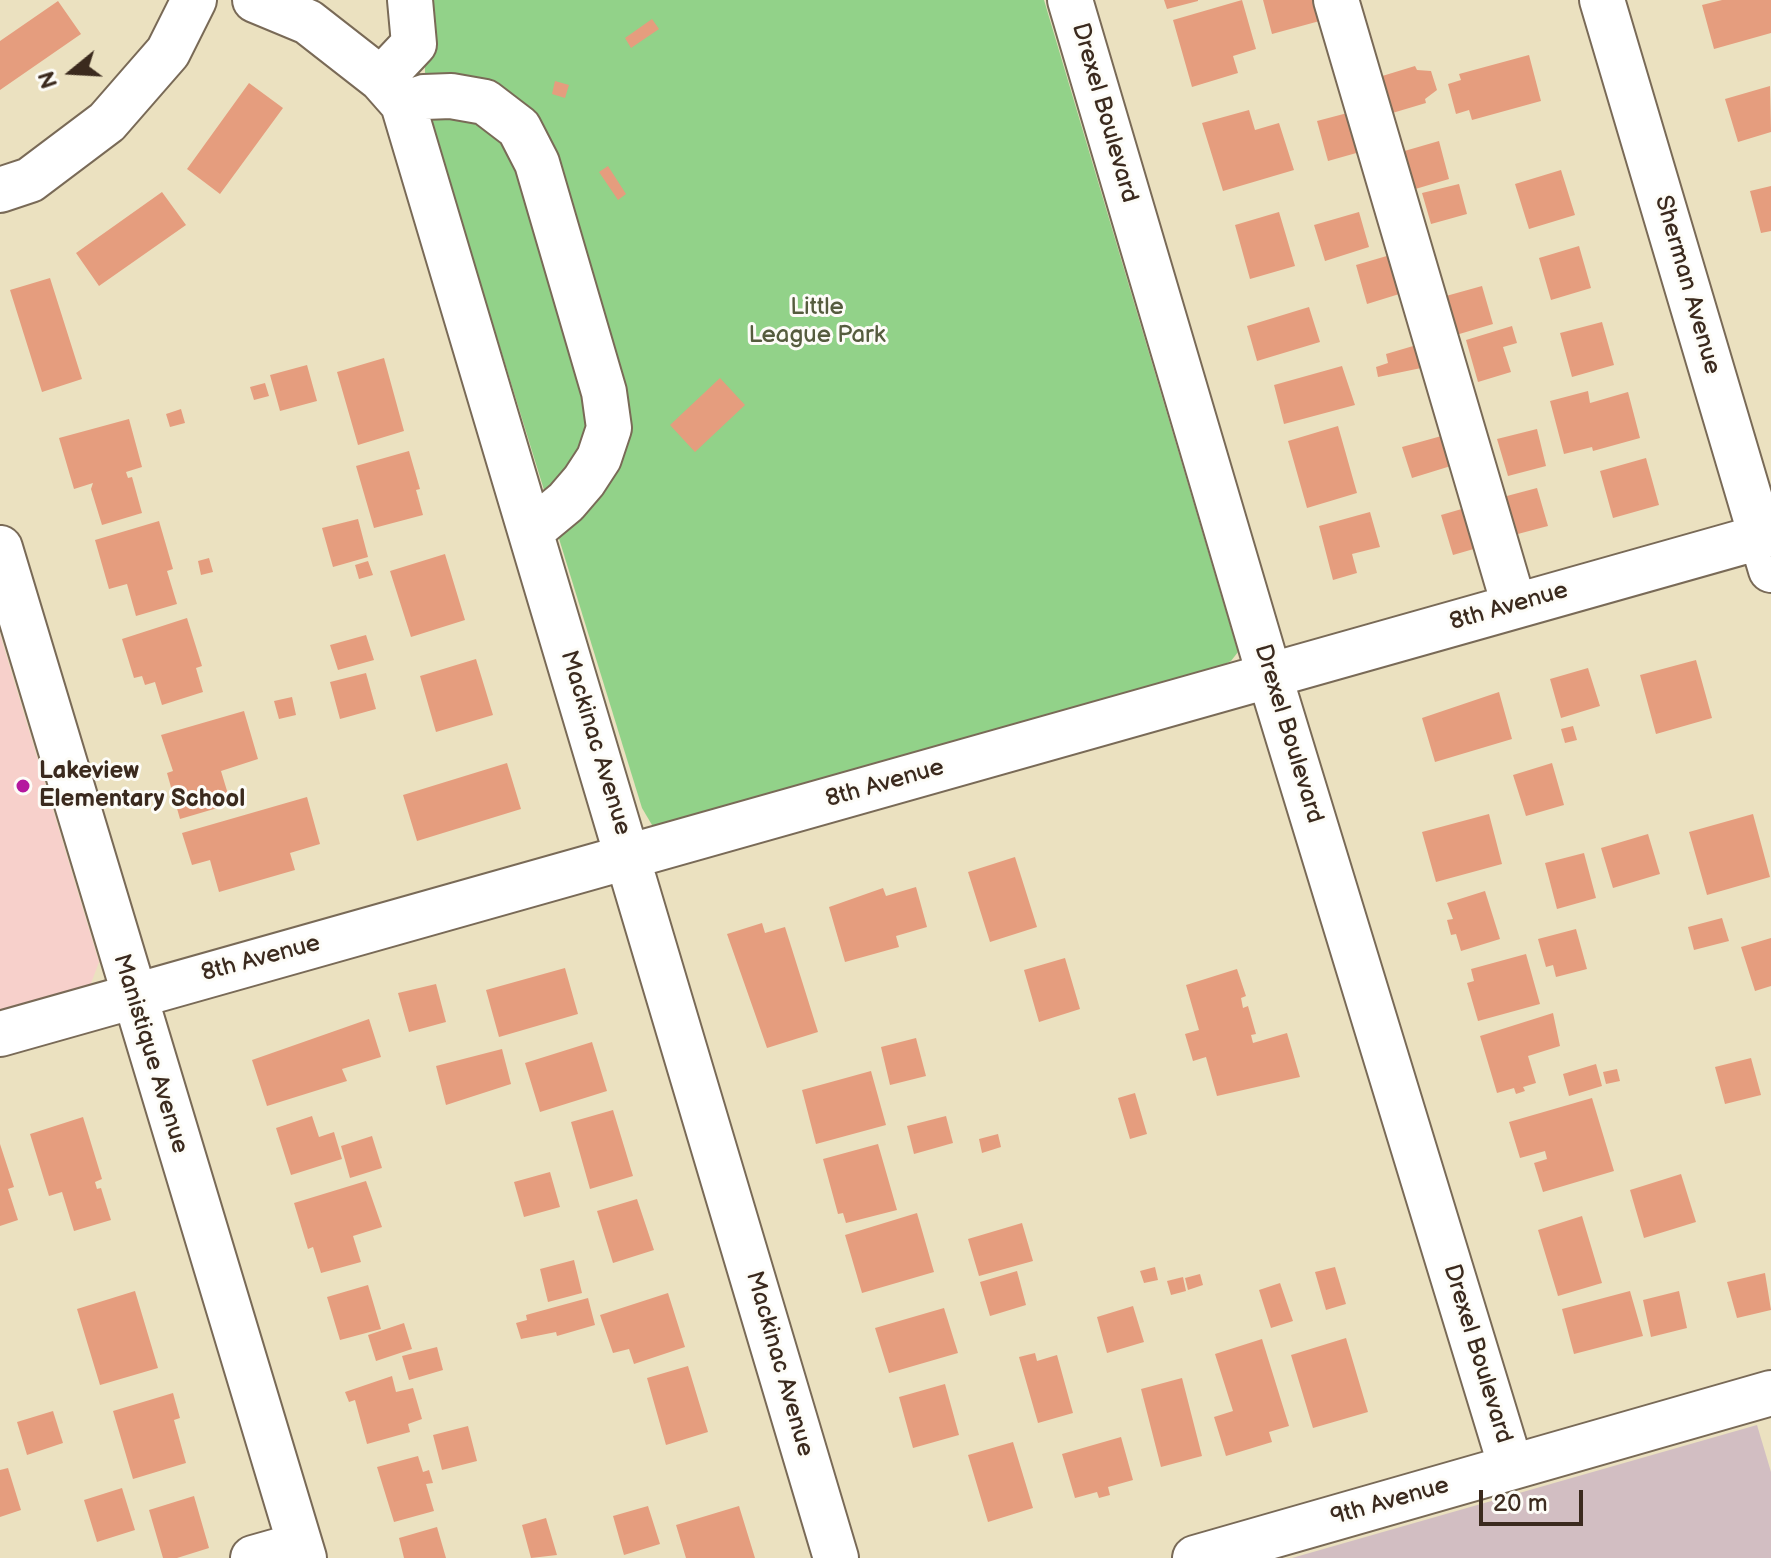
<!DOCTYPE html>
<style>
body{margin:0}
#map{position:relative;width:1771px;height:1558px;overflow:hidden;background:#ebe1c0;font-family:"Balsamiq Sans",sans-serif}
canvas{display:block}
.north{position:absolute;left:32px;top:32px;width:80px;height:80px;-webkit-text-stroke:6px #fdfcf7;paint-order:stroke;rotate:252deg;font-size:22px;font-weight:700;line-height:32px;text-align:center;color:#3b2a1e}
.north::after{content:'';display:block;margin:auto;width:28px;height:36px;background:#3b2a1e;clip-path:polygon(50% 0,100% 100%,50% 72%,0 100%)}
.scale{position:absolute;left:1479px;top:1490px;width:104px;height:36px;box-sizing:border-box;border:4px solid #3b2a1e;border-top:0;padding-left:10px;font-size:24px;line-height:28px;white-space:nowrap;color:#3b2a1e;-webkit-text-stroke:6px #fdfcf7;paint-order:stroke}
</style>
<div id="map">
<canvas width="1771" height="1558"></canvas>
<div class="north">N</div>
<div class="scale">20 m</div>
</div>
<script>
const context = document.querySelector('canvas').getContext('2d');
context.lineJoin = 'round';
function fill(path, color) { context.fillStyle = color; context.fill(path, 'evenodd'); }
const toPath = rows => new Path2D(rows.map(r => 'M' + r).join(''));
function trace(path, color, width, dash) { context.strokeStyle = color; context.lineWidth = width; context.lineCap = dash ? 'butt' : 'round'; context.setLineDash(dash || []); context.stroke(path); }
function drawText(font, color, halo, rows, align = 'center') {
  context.font = font + ' "Balsamiq Sans",sans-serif'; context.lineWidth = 6; context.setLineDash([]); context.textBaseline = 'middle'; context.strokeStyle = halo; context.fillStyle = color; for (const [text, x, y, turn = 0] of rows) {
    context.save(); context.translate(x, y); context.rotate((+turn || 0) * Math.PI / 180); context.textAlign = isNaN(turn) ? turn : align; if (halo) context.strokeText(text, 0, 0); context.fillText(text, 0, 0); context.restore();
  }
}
const built = toPath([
 [0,634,99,962,90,986,0,1013]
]);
const industrial = toPath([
 [1757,1425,1771,1472,1771,1558,1292,1558]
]);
const green = toPath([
 [423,0,1044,0,1238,652,1231,661,1215,669,663,827,652,825,642,808,426,107]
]);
const building = toPath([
 [1164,0,1198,0,1198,1,1167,9],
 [1242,0,1256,49,1233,56,1238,73,1192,87,1173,20],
 [1263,0,1322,0,1327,19,1272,34],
 [1722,0,1771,0,1771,33,1714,49,1702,5],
 [58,1,81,34,0,90,0,41],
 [652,19,659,29,631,48,625,38],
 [1529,55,1541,101,1472,120,1469,110,1456,114,1448,84,1461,80,1459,74],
 [1415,66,1417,70,1431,71,1437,90,1425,99,1426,103,1389,114,1379,77],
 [555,81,569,85,565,98,552,94],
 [249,83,283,108,220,194,187,169],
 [1770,86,1771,132,1738,142,1725,99],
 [1249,110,1255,130,1279,123,1294,170,1223,191,1202,123],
 [1355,111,1367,150,1328,161,1317,121],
 [1439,141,1449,179,1412,190,1401,152],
 [608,166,626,194,618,200,599,172],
 [1561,170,1575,215,1529,229,1515,184],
 [1459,184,1467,214,1431,224,1422,193],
 [1771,186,1771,231,1761,233,1750,191],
 [162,192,186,225,99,286,76,253],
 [1279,212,1295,266,1250,279,1235,225],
 [1359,212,1369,247,1325,261,1314,225],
 [1579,246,1591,288,1551,300,1539,258],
 [1397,253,1409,291,1367,304,1356,265],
 [50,278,82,379,42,392,10,290],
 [1482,286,1493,324,1456,335,1446,296],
 [1309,307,1320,342,1257,361,1247,326],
 [1602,322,1614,365,1572,377,1560,333],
 [1512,326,1517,343,1503,347,1511,372,1478,382,1466,340],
 [1420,344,1426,367,1378,377,1376,367,1388,363,1386,354],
 [384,358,404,431,358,445,337,372],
 [307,365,317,401,280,411,270,375],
 [1342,366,1355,405,1284,424,1274,385],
 [720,378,745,405,695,452,670,425],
 [265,383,269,396,254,400,250,387],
 [1588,391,1590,403,1628,392,1640,438,1593,451,1592,447,1564,454,1550,401],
 [181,409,185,423,170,427,166,414],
 [129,419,142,467,126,472,128,478,132,477,142,513,102,525,91,489,93,483,74,489,59,438],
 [1338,426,1357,493,1307,508,1288,441],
 [1537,429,1546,466,1508,476,1497,439],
 [1445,435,1454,465,1412,478,1402,447],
 [409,451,420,489,416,490,423,515,374,528,356,466],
 [1646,458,1659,505,1613,518,1600,471],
 [1537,488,1548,526,1514,535,1503,497],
 [1472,506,1484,546,1453,555,1441,515],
 [1370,512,1380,547,1352,554,1357,573,1333,580,1319,526],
 [358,519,368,557,333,567,322,528],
 [159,521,173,569,167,571,177,604,136,616,127,584,109,589,95,540],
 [445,554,465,620,411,637,390,571],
 [209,558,213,572,201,575,198,561],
 [368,561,373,575,359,579,355,565],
 [187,618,202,666,196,668,203,692,162,705,155,682,145,685,142,676,134,678,122,639],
 [366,635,374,660,338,670,330,645],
 [476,659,493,715,436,732,420,676],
 [1696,660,1712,718,1656,734,1640,675],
 [1588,668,1600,706,1561,718,1550,679],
 [366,673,376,709,340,719,330,682],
 [1499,692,1512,739,1435,762,1422,718],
 [292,697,296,715,279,719,274,701],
 [244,711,258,759,221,771,231,804,180,819,167,773,173,771,161,735],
 [1573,726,1577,740,1565,743,1561,729],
 [507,763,521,809,417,841,403,795],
 [1552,763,1564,805,1526,816,1513,775],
 [307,797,320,844,290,853,295,870,219,892,210,860,192,865,182,833],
 [1489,814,1502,864,1436,882,1422,832],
 [1753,814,1770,877,1707,895,1689,832],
 [1648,834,1660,874,1613,888,1601,848],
 [1584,853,1596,898,1557,909,1545,863],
 [1015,857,1037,927,990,942,968,872],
 [916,887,927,927,896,936,899,947,845,962,829,907,883,888,886,896],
 [1485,891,1500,939,1461,951,1456,934,1451,935,1447,920,1453,919,1447,903],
 [1722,918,1729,941,1694,950,1688,927],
 [762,923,765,933,785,927,818,1032,767,1048,727,934],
 [1576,929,1587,969,1556,977,1553,965,1546,967,1538,939],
 [1771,938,1771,986,1755,991,1741,947],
 [1526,954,1540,1004,1478,1021,1467,983,1474,981,1471,969],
 [1065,958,1080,1009,1039,1022,1024,970],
 [565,968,578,1014,499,1037,486,990],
 [1237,969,1246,996,1241,998,1243,1008,1248,1006,1256,1034,1251,1035,1253,1043,1287,1033,1300,1077,1217,1096,1206,1057,1193,1061,1185,1034,1199,1030,1186,985],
 [436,984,446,1022,409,1032,398,993],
 [1553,1013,1560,1046,1528,1056,1536,1083,1523,1087,1525,1091,1516,1094,1514,1088,1497,1093,1480,1036],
 [369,1019,381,1057,342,1069,347,1081,267,1106,252,1060],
 [916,1038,926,1076,890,1085,881,1047],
 [592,1042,607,1091,540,1112,525,1063],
 [502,1049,511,1084,446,1105,436,1066],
 [1751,1058,1761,1095,1725,1104,1715,1067],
 [1596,1064,1602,1086,1569,1096,1563,1074],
 [1617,1069,1620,1081,1606,1084,1603,1072],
 [871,1071,886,1125,816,1144,802,1090],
 [1135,1093,1147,1134,1130,1139,1118,1098],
 [1592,1098,1614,1171,1543,1192,1534,1163,1547,1159,1545,1151,1520,1158,1509,1122],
 [613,1110,633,1176,590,1189,571,1122],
 [312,1116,319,1137,334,1132,342,1159,291,1175,276,1128],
 [946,1116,953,1143,914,1154,907,1126],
 [83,1117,102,1179,95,1182,97,1189,101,1188,111,1220,74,1231,62,1192,49,1196,30,1134],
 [998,1134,1001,1147,982,1153,979,1139],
 [372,1136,382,1168,350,1178,341,1146],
 [0,1144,14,1187,8,1189,18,1220,0,1226],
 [878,1144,897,1210,846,1223,843,1213,838,1214,823,1159],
 [550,1172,560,1207,524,1217,514,1182],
 [1681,1174,1696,1222,1644,1238,1630,1190],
 [366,1181,382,1227,353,1236,361,1262,321,1273,313,1247,308,1249,294,1203],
 [637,1199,654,1250,613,1263,597,1211],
 [917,1213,934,1272,862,1293,845,1235],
 [1582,1216,1602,1283,1558,1296,1538,1230],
 [1022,1223,1033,1261,979,1276,968,1239],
 [574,1260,582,1293,548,1302,540,1269],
 [1155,1267,1158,1280,1144,1283,1140,1271],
 [1335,1267,1346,1304,1326,1310,1315,1272],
 [1017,1271,1026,1305,990,1316,980,1282],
 [1765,1273,1771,1310,1737,1318,1727,1282],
 [1200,1274,1203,1285,1188,1290,1185,1278],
 [1183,1277,1186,1291,1171,1295,1167,1281],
 [1280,1283,1293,1321,1271,1328,1259,1290],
 [368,1285,381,1329,340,1340,327,1297],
 [135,1291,158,1368,100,1385,77,1309],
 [1630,1291,1643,1336,1574,1354,1562,1309],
 [1679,1291,1687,1328,1651,1337,1643,1300],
 [668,1293,685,1347,634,1364,629,1349,613,1353,600,1315],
 [588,1298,595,1325,557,1336,556,1332,521,1339,516,1323,527,1320,526,1315],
 [1133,1306,1144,1342,1107,1353,1097,1317],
 [944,1308,958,1353,889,1373,875,1328],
 [404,1323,412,1349,376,1361,368,1335],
 [1346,1338,1368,1412,1313,1428,1291,1355],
 [1262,1339,1289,1426,1269,1432,1272,1442,1226,1456,1214,1417,1233,1411,1215,1354],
 [437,1347,443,1370,409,1380,402,1356],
 [1035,1353,1037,1361,1057,1355,1073,1413,1038,1423,1019,1357],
 [688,1366,708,1432,666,1445,647,1378],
 [392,1376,396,1392,413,1388,422,1419,408,1424,410,1432,367,1444,355,1400,349,1402,345,1392],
 [1182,1378,1202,1456,1161,1467,1141,1389],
 [945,1384,959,1435,913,1448,899,1397],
 [173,1393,180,1418,174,1420,186,1463,133,1479,113,1411],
 [53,1411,63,1443,27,1455,17,1422],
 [468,1426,477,1461,442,1470,433,1435],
 [1121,1437,1133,1480,1108,1487,1110,1495,1099,1498,1097,1492,1075,1498,1062,1454],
 [1013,1442,1033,1508,988,1522,968,1455],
 [418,1456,423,1472,429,1470,433,1483,426,1484,434,1511,394,1522,377,1467],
 [8,1468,21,1510,0,1517,0,1470],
 [122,1488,135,1530,97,1542,84,1500],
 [194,1496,209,1548,177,1558,163,1558,149,1510],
 [648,1506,660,1544,624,1555,613,1516],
 [739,1506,755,1558,686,1558,676,1525],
 [546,1518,557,1555,531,1558,522,1525],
 [437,1527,446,1558,404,1558,399,1538]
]);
const minor = toPath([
 [255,0,308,22,381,79,403,104,836,1558],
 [1070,0,1269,674,1511,1467],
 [1336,0,1514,605],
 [1602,0,1771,570],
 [381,79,414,44,410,0],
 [403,104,424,97,451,96,485,102,519,128,537,163,604,392,609,428,599,458,584,481,566,502,531,531],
 [0,190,30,180,107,122,168,52,194,0],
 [0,548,304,1558],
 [0,1034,1771,534],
 [253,1558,299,1545],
 [1195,1558,1771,1393]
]);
const markers = [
 [23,786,8,"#b5179e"]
];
const streetNames = [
 ["Drexel Boulevard",1104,113,74],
 ["Sherman Avenue",1687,285,74],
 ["8th Avenue",1509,607,-16],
 ["Drexel Boulevard",1288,734,73],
 ["Mackinac Avenue",595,743,73],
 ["8th Avenue",885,784,-16],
 ["8th Avenue",261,959,-15],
 ["Manistique Avenue",150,1054,73],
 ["Drexel Boulevard",1477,1354,73],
 ["Mackinac Avenue",779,1364,74],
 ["9th Avenue",1390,1502,-16]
];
const parkNames = [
 ["Little",817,308],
 ["League Park",817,336]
];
const poiNames = [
 ["Lakeview",39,772],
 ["Elementary School",39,800]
];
fill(built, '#f7d0cb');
fill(industrial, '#d2bec2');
fill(green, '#92d289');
fill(building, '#e59d7e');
trace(minor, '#796a57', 48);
trace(minor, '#fff', 44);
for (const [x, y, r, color] of markers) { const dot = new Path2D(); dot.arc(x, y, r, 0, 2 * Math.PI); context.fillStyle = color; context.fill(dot); trace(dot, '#fdfcf7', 3); }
drawText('24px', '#3b2a1e', '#fdfcf7', streetNames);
drawText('24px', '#555c3e', '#fdfcf7', parkNames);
drawText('bold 24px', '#3b2a1e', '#fdfcf7', poiNames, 'left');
</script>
